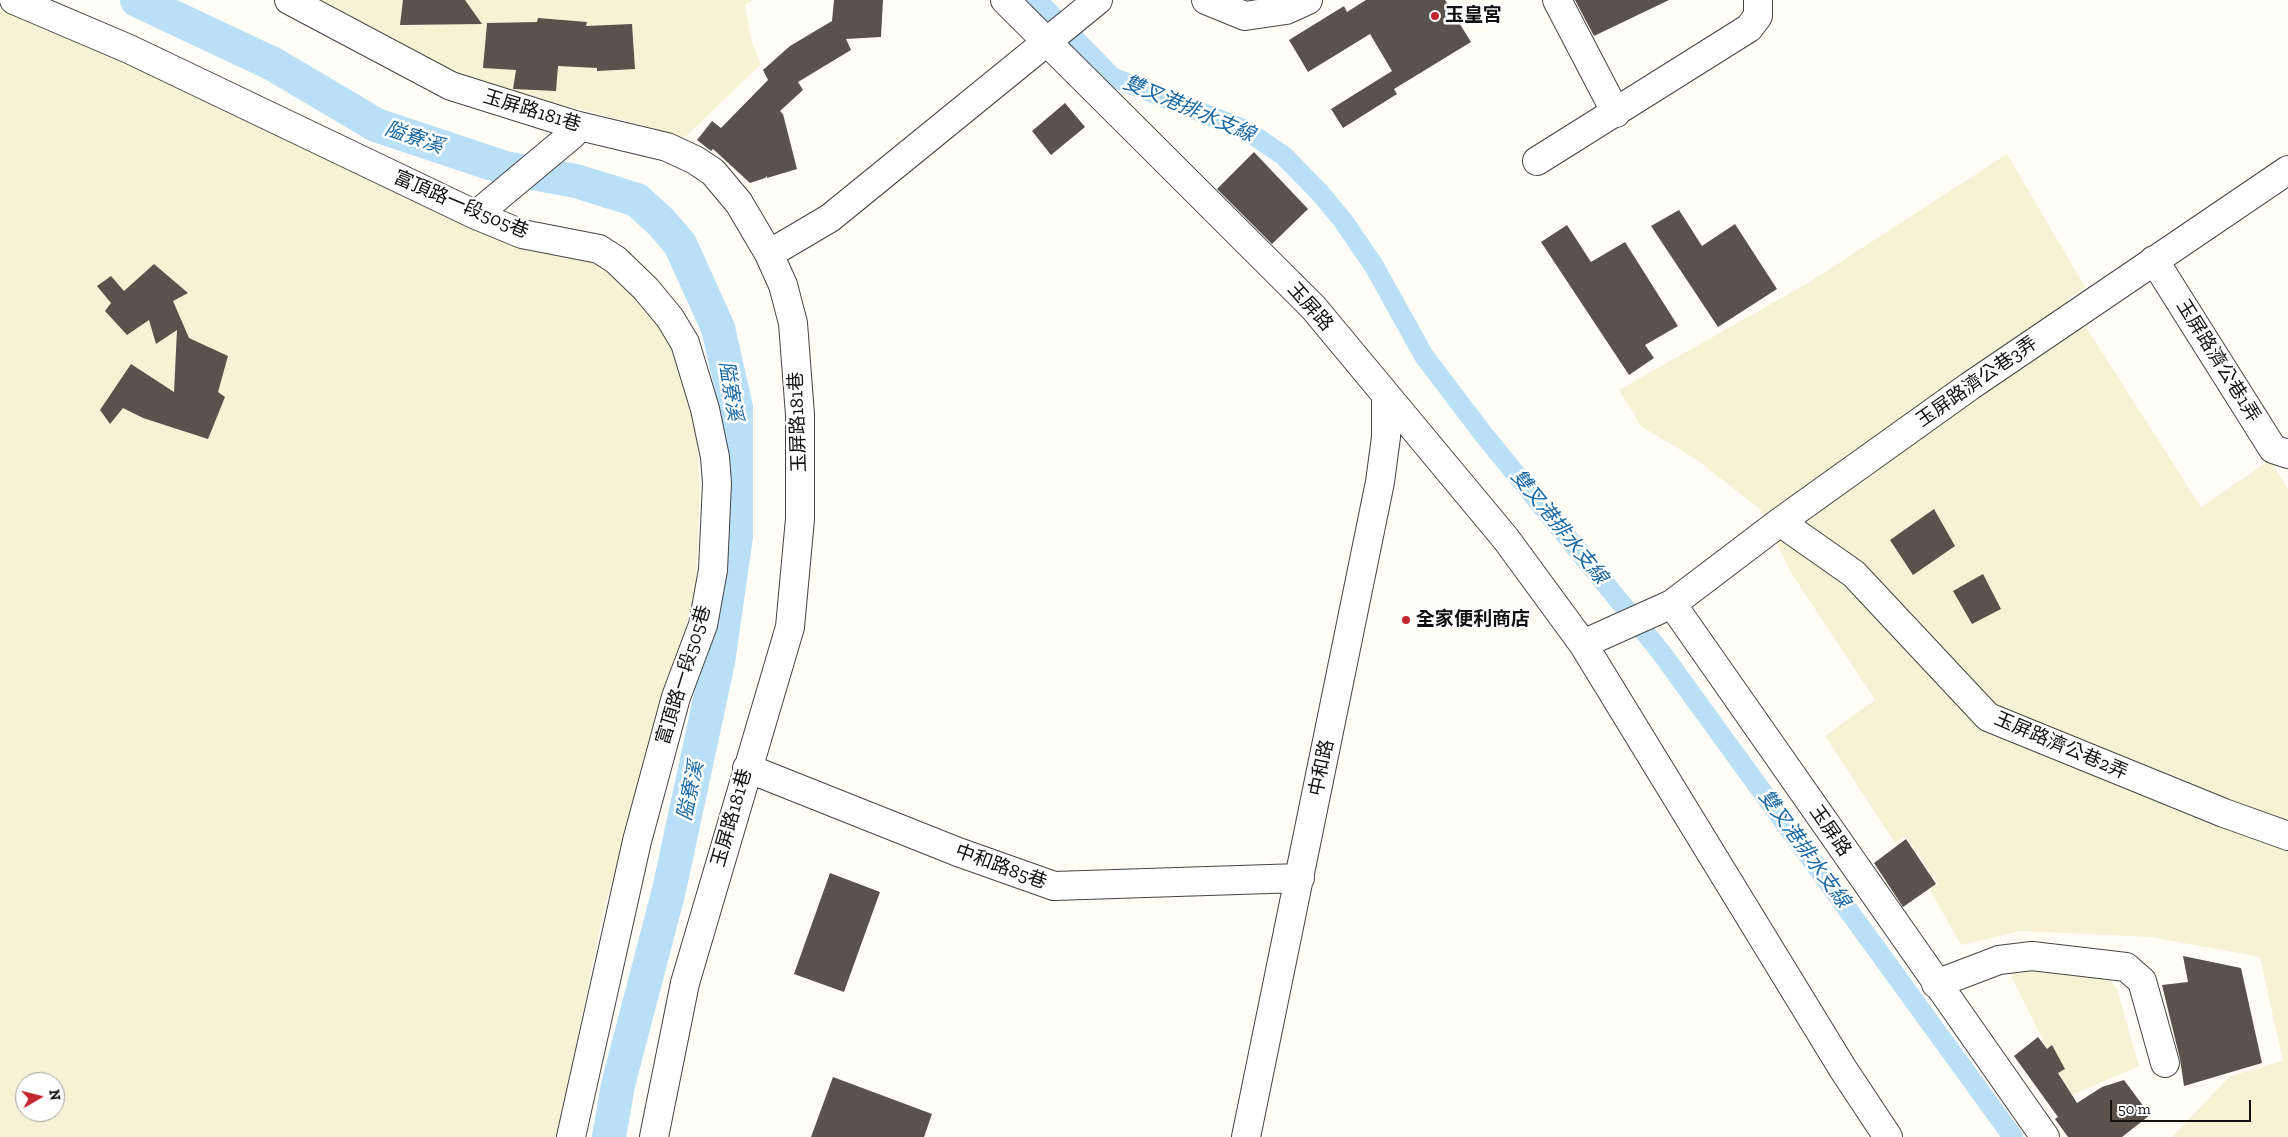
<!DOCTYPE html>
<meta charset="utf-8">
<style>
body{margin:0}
#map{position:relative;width:2288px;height:1137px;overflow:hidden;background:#fffdf5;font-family:"Zilla Slab",serif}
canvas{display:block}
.north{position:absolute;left:15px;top:1072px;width:50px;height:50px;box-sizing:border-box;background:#fff;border:1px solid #a0a0a0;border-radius:50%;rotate:82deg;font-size:14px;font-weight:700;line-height:20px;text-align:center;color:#111}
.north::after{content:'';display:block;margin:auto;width:18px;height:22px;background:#c4262e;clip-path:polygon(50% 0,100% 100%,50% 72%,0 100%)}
.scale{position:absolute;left:2110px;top:1100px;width:141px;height:22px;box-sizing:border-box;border:2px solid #111;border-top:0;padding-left:6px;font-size:15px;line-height:18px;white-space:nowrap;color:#111;-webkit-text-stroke:4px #fff;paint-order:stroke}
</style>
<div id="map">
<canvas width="2288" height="1137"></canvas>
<div class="north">N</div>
<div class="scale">50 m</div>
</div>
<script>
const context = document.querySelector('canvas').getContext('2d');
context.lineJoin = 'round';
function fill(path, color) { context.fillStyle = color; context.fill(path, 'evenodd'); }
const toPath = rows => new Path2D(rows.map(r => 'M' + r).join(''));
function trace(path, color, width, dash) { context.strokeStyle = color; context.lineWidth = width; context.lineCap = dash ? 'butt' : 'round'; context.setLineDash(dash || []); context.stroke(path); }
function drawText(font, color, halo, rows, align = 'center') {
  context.font = font + ' "Zilla Slab","Noto Sans TC",serif'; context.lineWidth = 5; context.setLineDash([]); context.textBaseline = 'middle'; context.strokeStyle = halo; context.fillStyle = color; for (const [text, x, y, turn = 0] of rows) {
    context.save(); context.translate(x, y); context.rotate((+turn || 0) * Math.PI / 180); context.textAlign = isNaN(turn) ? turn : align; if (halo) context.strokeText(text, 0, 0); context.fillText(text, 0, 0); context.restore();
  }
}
const farmland = toPath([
 [310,0,752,0,745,5,752,43,761,64,683,139,642,125,471,82],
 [0,1,105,48,594,250,674,341,696,421,700,490,696,587,659,729,604,910,557,1137,0,1137],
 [25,1082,55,1082,55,1112,25,1112],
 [2007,154,2085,287,2068,299,2201,507,2270,460,2288,489,2288,1137,2172,1137,2230,1076,2283,1061,2260,957,2151,937,2020,931,1961,945,1930,890,1938,884,1906,836,1895,843,1825,736,1875,700,1790,571,1760,509,1697,460,1641,426,1619,390,1808,283],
 [2057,963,2110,980,2117,989,2139,1066,2070,1096,2010,973]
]);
const canal = toPath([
 [1037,0,1112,77,1246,130,1284,156,1321,194,1344,222,1374,266,1424,356,1484,435,1660,651,2013,1137]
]);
const river = toPath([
 [137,0,273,64,376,125,505,168,576,181,637,200,661,222,680,244,718,328,736,407,736,536,718,662,669,890,618,1085,609,1137]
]);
const building = toPath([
 [403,0,465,0,482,24,400,25],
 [834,0,883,0,881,37,846,39,851,50,798,82,803,90,780,111,783,114,797,169,767,178,767,176,765,178,750,183,713,149,711,151,697,140,712,121,721,128,768,80,763,70,790,46,832,21],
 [1366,0,1445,0,1471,42,1394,89,1397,94,1343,128,1331,109,1392,71,1370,34,1308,72,1289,40,1344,6,1347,12],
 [1575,0,1669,0,1594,36],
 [538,18,587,22,586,26,632,24,635,69,597,71,597,68,558,66,556,91,513,89,516,70,483,68,487,23,537,22],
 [1065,103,1085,127,1051,155,1032,131],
 [1254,152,1308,209,1272,244,1217,189],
 [1679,210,1702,246,1735,224,1777,289,1718,327,1651,226],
 [1567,225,1591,262,1625,242,1678,326,1645,345,1654,358,1629,375,1541,242],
 [154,264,188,293,173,301,189,338,228,356,218,392,225,397,208,439,143,418,123,408,110,424,100,410,131,364,174,392,177,330,156,344,149,320,127,335,105,311,111,303,97,286,111,276,124,291],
 [1934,509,1955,546,1913,575,1890,540],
 [1983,574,2001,609,1972,624,1953,591],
 [1906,839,1936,884,1903,907,1874,863],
 [830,873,880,892,844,992,794,974],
 [2183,956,2241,968,2262,1063,2184,1086,2180,1059,2162,985,2188,982],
 [2038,1037,2047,1049,2052,1045,2065,1069,2058,1073,2077,1103,2102,1087,2124,1080,2150,1115,2122,1137,2068,1137,2055,1119,2058,1117,2014,1056],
 [833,1077,932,1114,924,1137,811,1137]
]);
const minor = toPath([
 [14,0,129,49,476,215,522,234,599,249,616,260,646,289,670,318,685,343,705,409,715,457,717,483,713,570,703,625,676,697,637,841,571,1137],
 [289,0,451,86,575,125,667,147,695,160,713,172,739,203,769,254,783,285,793,323,800,415,800,519,790,627,685,983,654,1137],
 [1005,0,1313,307,1506,539,1583,644,1843,1069,1888,1137],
 [1206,0,1245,16,1286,10,1308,0],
 [1557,0,1616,113],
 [1537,161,1749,28,1758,16,1758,0],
 [476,215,573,134,575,125],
 [769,254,830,218,1098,0],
 [2154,260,2273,449,2288,454],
 [1780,522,1854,574,1988,717,2224,813,2288,836],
 [1672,604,1780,522,1970,386,2288,170],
 [1583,644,1672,604,2045,1137],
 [747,768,958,852,1054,886,1300,878],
 [1936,984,1999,960,2032,956,2126,967,2142,981,2165,1063],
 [1246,1137,1380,482,1386,437,1386,396]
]);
const markers = [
 [1435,16,5,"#c4262e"],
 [1406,620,5,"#c4262e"]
];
const poiNames = [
 ["玉皇宮",1445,16],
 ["全家便利商店",1416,620]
];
const streetNames = [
 ["玉屏路181巷",532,111,17],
 ["富頂路一段505巷",461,205,23],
 ["玉屏路",1310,307,48],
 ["玉屏路濟公巷1弄",2218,361,58],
 ["玉屏路濟公巷3弄",1977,382,-35],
 ["玉屏路181巷",798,422,-92],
 ["富頂路一段505巷",684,675,-73],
 ["玉屏路濟公巷2弄",2061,746,23],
 ["中和路",1322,768,-78],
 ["玉屏路181巷",732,818,-74],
 ["玉屏路",1830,831,55],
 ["中和路85巷",1001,867,20]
];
const waterNames = [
 ["雙叉港排水支線",1189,109,23],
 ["隘寮溪",414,138,19],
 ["隘寮溪",730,391,81],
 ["雙叉港排水支線",1559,527,51],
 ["隘寮溪",691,791,-78],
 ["雙叉港排水支線",1804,849,54]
];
fill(farmland, '#f6f3d4');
trace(canal, '#b9e0f7', 20);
trace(river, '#b9e0f7', 34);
fill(building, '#5a524d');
trace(minor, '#444', 30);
trace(minor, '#fff', 28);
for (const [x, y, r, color] of markers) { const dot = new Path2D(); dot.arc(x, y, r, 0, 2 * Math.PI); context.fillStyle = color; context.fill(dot); trace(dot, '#fff', 2); }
drawText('bold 19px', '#111', '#fff', poiNames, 'left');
drawText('19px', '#111', '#fff', streetNames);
drawText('italic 20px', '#1768a6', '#fff', waterNames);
</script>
